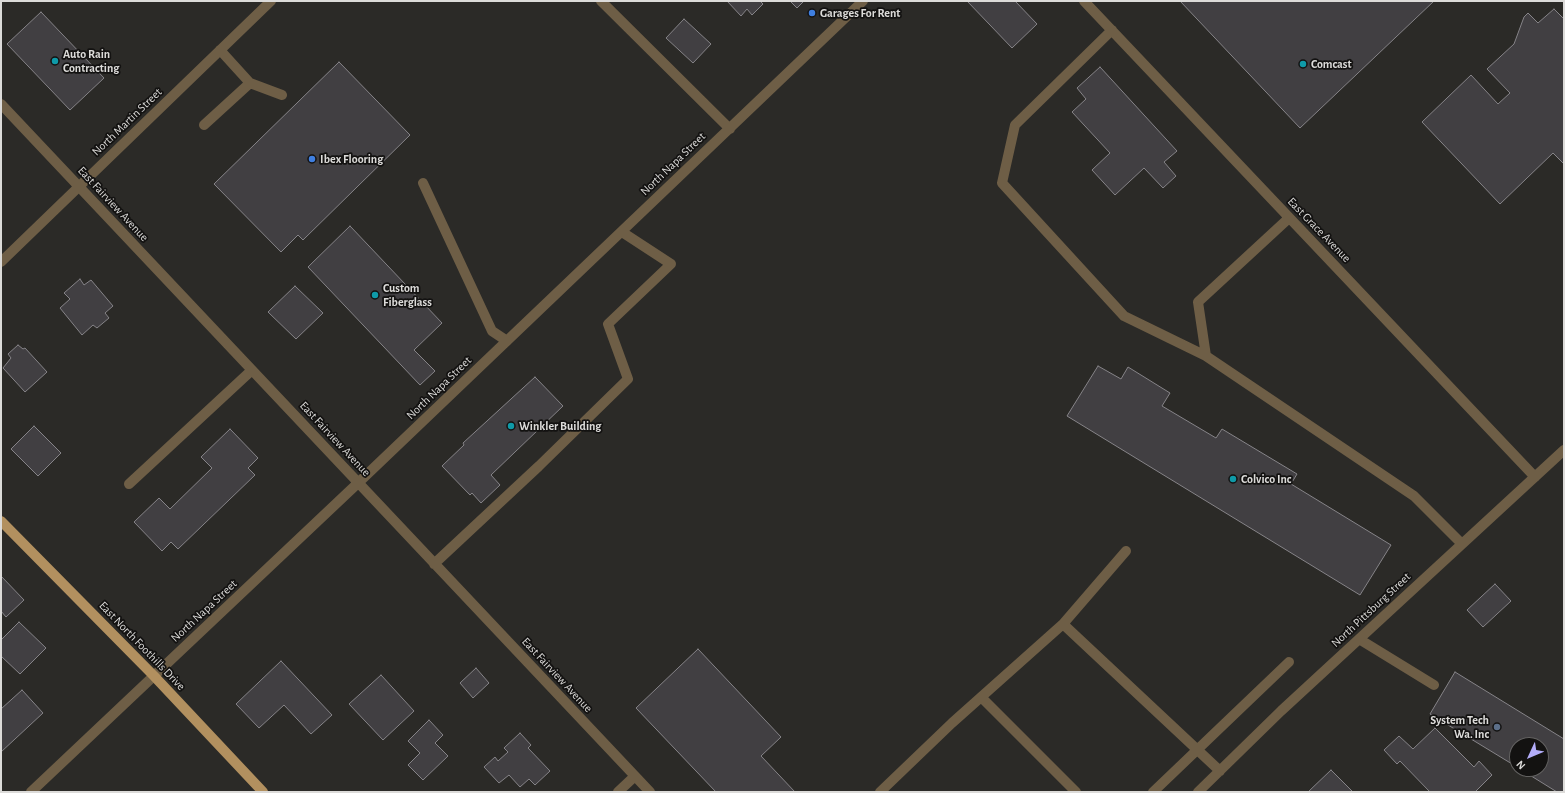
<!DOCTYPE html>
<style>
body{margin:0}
#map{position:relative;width:1565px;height:793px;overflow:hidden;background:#2b2a27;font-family:"Alegreya Sans",sans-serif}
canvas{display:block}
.frame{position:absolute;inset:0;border:2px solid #dcdbd9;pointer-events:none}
.north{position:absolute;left:1509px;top:737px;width:40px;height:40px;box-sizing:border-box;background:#131211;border:1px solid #636261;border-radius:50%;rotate:226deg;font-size:11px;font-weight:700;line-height:16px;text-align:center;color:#dcdbd9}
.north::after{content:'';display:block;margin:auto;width:14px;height:18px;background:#b3adf9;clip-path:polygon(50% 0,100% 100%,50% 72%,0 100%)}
</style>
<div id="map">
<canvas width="1565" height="793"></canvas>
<div class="frame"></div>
<div class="north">N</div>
</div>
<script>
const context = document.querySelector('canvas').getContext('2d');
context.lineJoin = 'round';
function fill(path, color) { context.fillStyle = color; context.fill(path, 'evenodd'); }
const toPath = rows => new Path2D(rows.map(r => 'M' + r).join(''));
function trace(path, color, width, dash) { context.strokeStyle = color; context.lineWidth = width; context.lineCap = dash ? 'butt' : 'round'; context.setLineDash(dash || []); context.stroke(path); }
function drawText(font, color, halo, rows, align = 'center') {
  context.font = font + ' "Alegreya Sans",sans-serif'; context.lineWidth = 3.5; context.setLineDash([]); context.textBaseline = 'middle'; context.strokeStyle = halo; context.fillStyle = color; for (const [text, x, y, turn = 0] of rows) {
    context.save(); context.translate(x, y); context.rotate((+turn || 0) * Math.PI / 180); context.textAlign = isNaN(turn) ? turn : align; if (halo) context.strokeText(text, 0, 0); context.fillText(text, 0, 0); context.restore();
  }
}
const building = toPath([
 [727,1,760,1,763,4,752,15,747,9,741,16,727,1],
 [790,1,804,1,797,8,790,1],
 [967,1,1015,1,1037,24,1012,48,967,1],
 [1180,1,1434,1,1300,128,1180,1],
 [1554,9,1564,19,1564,164,1553,153,1500,204,1422,122,1471,75,1498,104,1510,93,1487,69,1514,44,1524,17,1528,13,1538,23,1554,9],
 [41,12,104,78,70,110,7,44,41,12],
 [684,19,711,44,693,63,666,38,684,19],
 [339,62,410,135,303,240,298,235,281,252,214,184,339,62],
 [1100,67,1177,151,1164,162,1176,176,1163,188,1144,168,1115,195,1092,170,1110,153,1072,112,1086,99,1077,88,1100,67],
 [350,226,442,323,414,350,435,371,420,385,308,267,350,226],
 [80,279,84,285,91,280,113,306,105,313,109,318,97,328,93,325,82,335,60,308,70,299,64,293,80,279],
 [295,286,323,313,296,339,268,312,295,286],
 [18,345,23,349,25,348,47,372,25,392,3,368,11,358,8,354,18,345],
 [1098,366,1121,379,1128,367,1170,393,1162,406,1216,438,1222,429,1297,474,1291,484,1391,545,1360,595,1067,416,1098,366],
 [535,377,563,406,491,475,500,485,481,503,472,493,470,495,442,466,464,445,463,443,535,377],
 [34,426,61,453,38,476,11,449,34,426],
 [230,429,258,458,248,468,255,475,178,549,171,542,162,551,134,522,159,498,170,509,212,468,201,457,230,429],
 [1,576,24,600,6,617,1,611,1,576],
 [1495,584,1511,601,1483,627,1467,610,1495,584],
 [19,622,46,648,20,674,1,656,1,640,19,622],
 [698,649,781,737,761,756,795,792,716,792,636,708,698,649],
 [281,661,332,715,311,734,284,705,259,728,236,704,281,661],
 [476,668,489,683,473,698,460,683,476,668],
 [1455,672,1564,739,1564,792,1557,792,1520,769,1541,769,1541,745,1517,745,1517,767,1430,714,1455,672],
 [381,675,414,711,383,740,349,704,381,675],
 [22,690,43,713,1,752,1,709,22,690],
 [429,720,443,735,435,743,448,756,423,780,408,765,420,753,408,741,429,720],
 [1435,728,1474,767,1479,761,1492,775,1475,792,1430,792,1400,761,1397,764,1384,750,1399,736,1413,749,1435,728],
 [520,733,531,745,528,748,550,771,535,785,529,779,520,787,509,775,499,783,484,767,495,757,498,761,508,752,504,748,520,733],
 [1331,770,1353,792,1308,792,1331,770]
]);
const minor = toPath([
 [601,1,730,129],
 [1084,1,1535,477],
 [1112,30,1015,125,1002,183,1124,316,1206,356],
 [250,83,282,95],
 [1,104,650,792],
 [204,125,250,83,220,50],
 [423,183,492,331,507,341],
 [1289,218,1198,302,1206,356,1414,496,1462,544],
 [1,262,271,1],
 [129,484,252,370],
 [1126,551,1063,624,1220,771],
 [434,564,539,466,628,379,608,324,671,264,622,232],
 [1359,639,1434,685],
 [981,697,1076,792],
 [31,792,358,483,863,1],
 [618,792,635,776],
 [880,792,952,723,1063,624],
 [1153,792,1289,662],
 [1198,792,1281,711,1564,450]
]);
const major = toPath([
 [1,521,154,676,263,792]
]);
const markers = [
 [812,13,4,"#3f7fe0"],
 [55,61,4,"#0f9aa8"],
 [1303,64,4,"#0f9aa8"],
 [312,159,4,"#3f7fe0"],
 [375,295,4,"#0f9aa8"],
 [511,426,4,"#0f9aa8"],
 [1233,479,4,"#0f9aa8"],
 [1497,727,4,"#5c6f8a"]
];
const poiNames = [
 ["Garages For Rent",820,13],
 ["Auto Rain",63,54],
 ["Contracting",63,68],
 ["Comcast",1311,64],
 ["Ibex Flooring",320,159],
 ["Custom",383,288],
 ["Fiberglass",383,302],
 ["Winkler Building",519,426],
 ["Colvico Inc",1241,479],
 ["System Tech",1489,720,"right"],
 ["Wa. Inc",1489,734,"right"]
];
const streetNames = [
 ["North Martin Street",127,122,-44],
 ["North Napa Street",673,164,-44],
 ["East Fairview Avenue",113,204,47],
 ["East Grace Avenue",1319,230,46],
 ["North Napa Street",439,388,-44],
 ["East Fairview Avenue",335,439,47],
 ["North Pittsburg Street",1371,610,-43],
 ["North Napa Street",204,611,-43],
 ["East North Foothills Drive",142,646,46],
 ["East Fairview Avenue",557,675,47]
];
fill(building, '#413f42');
trace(building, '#868488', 1);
trace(minor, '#6e5e46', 10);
trace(major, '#b2905f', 10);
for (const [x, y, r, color] of markers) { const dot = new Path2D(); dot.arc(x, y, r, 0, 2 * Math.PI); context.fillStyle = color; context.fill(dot); trace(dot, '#131211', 1.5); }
drawText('bold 12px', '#dcdbd9', '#131211', poiNames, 'left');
drawText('12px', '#dcdbd9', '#131211', streetNames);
</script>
